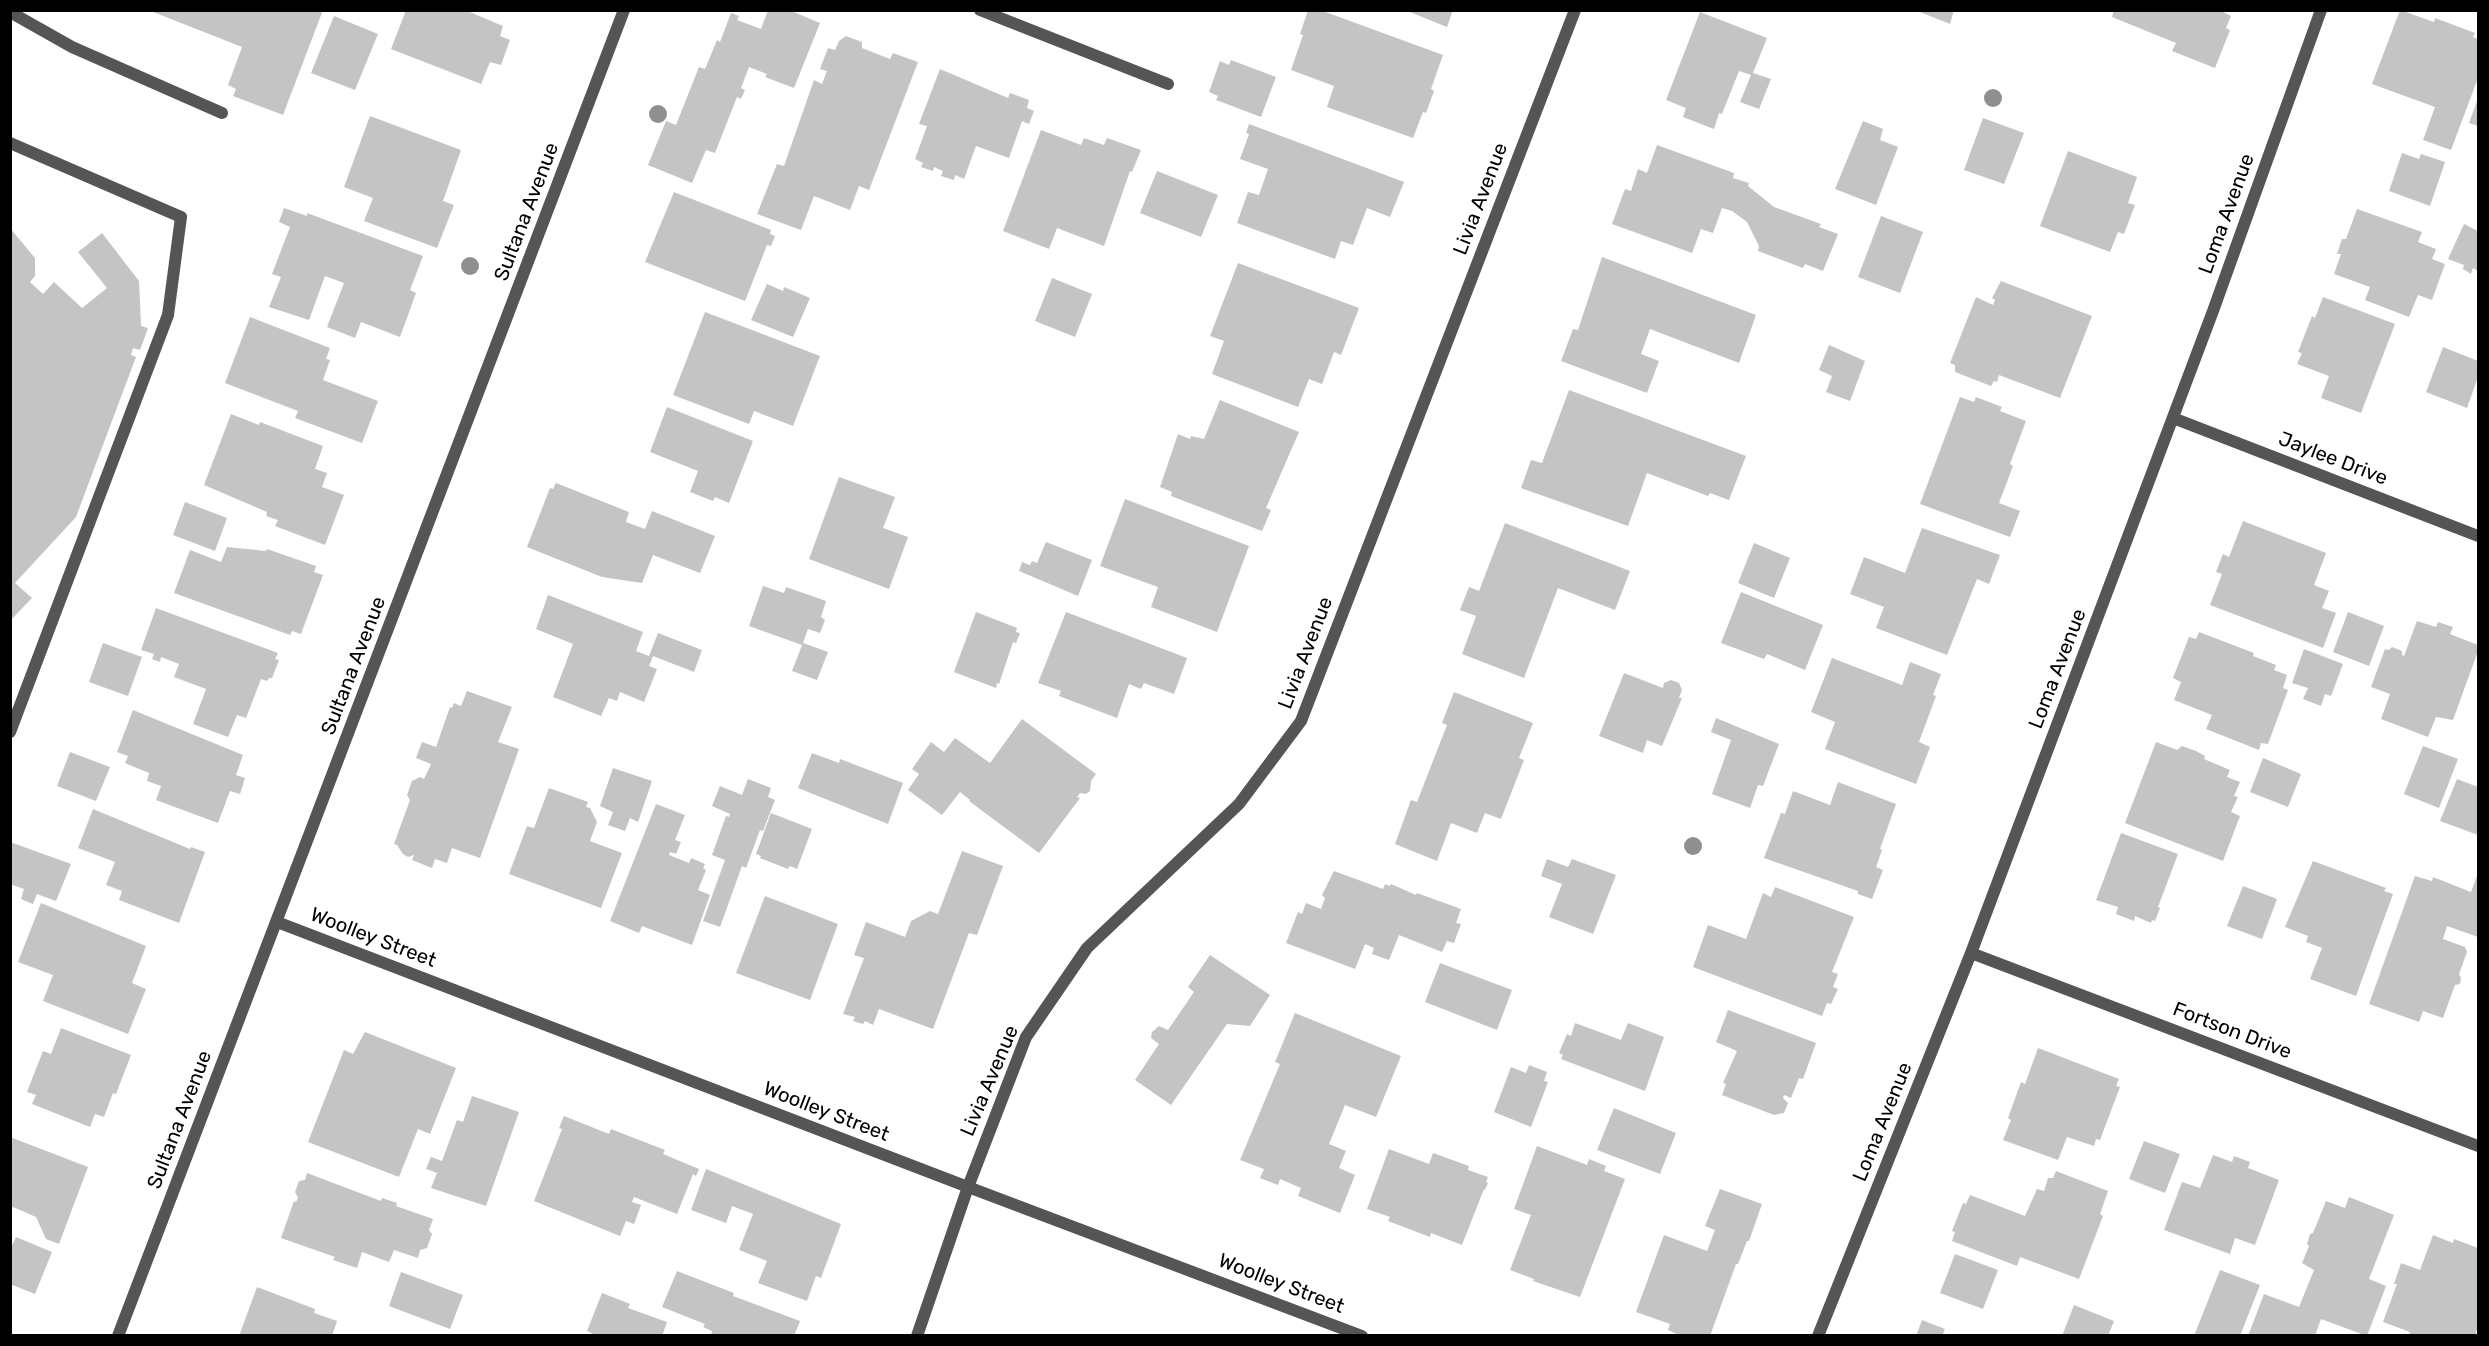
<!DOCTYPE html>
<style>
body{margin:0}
#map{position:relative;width:2489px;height:1346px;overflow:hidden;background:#fff;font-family:Rubik,sans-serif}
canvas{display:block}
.frame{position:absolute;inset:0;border:12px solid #000;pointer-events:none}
</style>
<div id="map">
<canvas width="2489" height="1346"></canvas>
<div class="frame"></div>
</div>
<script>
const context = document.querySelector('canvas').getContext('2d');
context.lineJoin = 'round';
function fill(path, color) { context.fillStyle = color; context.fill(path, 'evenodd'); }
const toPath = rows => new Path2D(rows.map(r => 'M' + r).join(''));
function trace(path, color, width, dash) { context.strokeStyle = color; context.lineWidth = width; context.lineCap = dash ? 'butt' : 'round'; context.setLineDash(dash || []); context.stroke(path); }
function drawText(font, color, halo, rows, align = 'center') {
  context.font = font + ' Rubik,sans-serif'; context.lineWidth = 5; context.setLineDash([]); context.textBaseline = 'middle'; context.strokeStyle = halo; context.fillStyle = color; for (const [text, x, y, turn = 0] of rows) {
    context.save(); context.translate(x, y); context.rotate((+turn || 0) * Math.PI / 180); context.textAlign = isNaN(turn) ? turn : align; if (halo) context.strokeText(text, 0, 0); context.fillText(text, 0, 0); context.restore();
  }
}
const building = toPath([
 [148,10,323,10,283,115,233,96,236,89,228,85,242,47],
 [406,10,465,10,503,26,500,36,510,40,501,65,490,62,481,84,391,49],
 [768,10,789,10,820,23,794,88,765,77,767,74,749,67,741,88,745,90,741,99,737,97,715,153,706,150,692,183,648,165,666,121,676,125,699,67,705,69,717,40,720,42,731,13,739,16,737,20,761,29],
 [1308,10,1320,10,1443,55,1431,89,1434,91,1426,113,1423,112,1413,138,1327,107,1334,86,1291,70,1303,35,1300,34],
 [1405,10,1453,10,1447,27],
 [1915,10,1954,10,1950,24],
 [2114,10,2219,10,2231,16,2226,28,2230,30,2215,68,2172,51,2176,43,2112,17],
 [2400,10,2434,22,2435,18,2475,33,2473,37,2478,39,2478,78,2451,150,2423,140,2435,107,2372,84],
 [1700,12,1767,38,1753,73,1771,79,1759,109,1740,102,1751,75,1739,71,1722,114,1719,113,1714,129,1683,117,1686,108,1666,100],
 [334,16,378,34,355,90,311,73],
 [846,36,862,42,862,48,890,59,893,53,918,62,869,190,859,186,850,210,814,196,801,230,757,214,777,164,784,166,814,80,822,84,827,71,820,69,828,48,835,50,839,41],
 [1231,60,1276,77,1261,117,1216,100,1218,96,1209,92,1220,61,1229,65],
 [940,69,1008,98,1010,93,1029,100,1027,108,1034,111,1029,124,1022,121,1009,158,976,146,964,179,955,175,954,180,941,176,943,171,934,167,933,171,921,167,923,163,915,159,927,126,919,124],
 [2478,98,2478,126,2469,123],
 [370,116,461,150,443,201,454,205,437,248,364,221,373,198,344,187],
 [1983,118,2024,133,2004,184,1964,170],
 [1863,121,1883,129,1880,140,1898,147,1876,205,1835,189],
 [1249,124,1404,182,1390,217,1367,208,1353,245,1341,241,1335,259,1237,223,1248,192,1259,195,1268,169,1240,159,1249,134,1246,133],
 [1041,130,1081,145,1084,138,1104,145,1107,138,1141,150,1132,172,1130,171,1104,246,1057,228,1049,249,1003,231],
 [1657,145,1734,173,1733,178,1749,183,1748,186,1774,207,1821,224,1819,227,1838,234,1823,271,1805,264,1803,268,1758,251,1759,246,1747,222,1732,211,1722,208,1713,233,1701,229,1692,253,1612,224,1625,189,1631,191,1638,169,1647,173],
 [2068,151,2137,177,2128,203,2135,205,2124,234,2118,232,2110,252,2040,226],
 [2402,153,2419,159,2421,154,2445,162,2430,206,2389,191],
 [1157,171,1218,195,1201,237,1140,213],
 [674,192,771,230,770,234,775,236,771,246,767,245,745,301,645,262],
 [284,208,307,216,307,213,423,256,410,290,416,293,400,337,361,322,355,338,327,327,344,283,325,276,309,320,269,307,281,277,272,274,290,227,279,222],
 [2357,209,2422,232,2418,242,2436,249,2432,259,2445,264,2432,300,2418,295,2409,317,2365,300,2370,287,2334,274,2341,254,2337,254,2342,239,2346,239],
 [1881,216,1923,232,1900,293,1858,277],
 [2464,224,2478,231,2478,271,2473,268,2471,274,2463,269,2464,265,2448,259],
 [10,228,35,258,35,276,30,282,43,294,54,282,82,308,107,288,78,252,102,233,139,281,141,326,148,328,140,350,133,348,131,355,136,357,76,517,15,583,32,598,10,621],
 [1602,257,1756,315,1739,363,1650,329,1641,354,1659,361,1647,393,1561,361,1573,329,1578,330],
 [1238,263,1359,308,1341,355,1334,352,1322,384,1309,379,1298,407,1212,374,1224,341,1210,336],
 [1052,278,1092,294,1075,337,1035,321],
 [2001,281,2092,316,2060,398,1999,375,1997,382,1994,381,1991,386,1955,372,1955,365,1950,363,1976,297,1993,305,1995,300,1992,298],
 [767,284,783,291,784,287,810,298,793,337,751,320],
 [2323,297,2395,324,2361,413,2321,398,2329,376,2297,364,2302,353,2298,352,2312,316,2315,318],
 [705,312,820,356,793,426,754,411,749,424,673,395],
 [250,317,330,348,326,359,330,360,323,380,378,401,362,443,295,418,298,411,225,383],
 [1829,345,1865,361,1850,401,1826,392,1832,376,1819,370],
 [2443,347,2478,361,2478,377,2467,408,2426,392],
 [1569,390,1746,456,1729,500,1710,493,1708,496,1647,473,1628,526,1521,488,1531,460,1542,463],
 [1960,397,1974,402,1976,397,2002,407,2000,411,2026,421,2010,464,2013,466,1999,503,2020,511,2010,537,1920,504],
 [1220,400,1299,432,1266,508,1271,510,1262,531,1171,496,1172,492,1160,487,1178,434,1190,439,1191,436,1204,439],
 [667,407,753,441,729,503,715,497,713,501,690,492,698,471,650,452],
 [231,414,259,425,260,422,323,446,315,469,327,473,322,487,344,495,325,545,275,526,278,520,266,516,267,512,204,485],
 [839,477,895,497,883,528,908,537,889,589,809,559],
 [556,483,629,512,626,522,645,529,652,511,715,536,700,573,653,555,642,583,602,577,527,547,550,488,553,489],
 [1125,499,1249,546,1217,632,1151,607,1158,587,1100,566],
 [185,502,227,518,215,551,173,535],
 [2243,521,2326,553,2314,585,2329,591,2322,608,2336,613,2323,648,2210,605,2222,574,2216,572,2223,554,2229,557],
 [1505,523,1630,571,1615,610,1558,588,1524,678,1462,654,1476,616,1460,610,1469,587,1479,591],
 [1922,528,2000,555,1989,584,1977,579,1947,655,1876,628,1884,607,1850,594,1864,557,1905,573],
 [1046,542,1092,560,1078,596,1019,571,1022,562,1030,565,1032,561,1037,563],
 [1754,543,1790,558,1774,598,1738,583],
 [227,547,266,551,267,549,316,566,314,572,323,575,301,634,292,631,290,635,174,593,190,550,221,562],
 [763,586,784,593,786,587,826,601,821,617,825,620,820,633,808,629,803,643,828,652,817,680,792,671,802,645,749,626],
 [1741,592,1823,625,1805,670,1767,654,1764,659,1721,643],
 [548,595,643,632,636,651,649,656,658,633,702,650,694,672,653,656,649,666,657,669,644,702,620,692,617,701,609,698,601,716,553,697,573,644,536,629],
 [156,608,278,653,275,659,279,660,272,678,269,678,267,681,261,679,246,718,237,715,228,737,193,724,206,689,174,677,179,664,161,657,160,662,152,659,154,654,141,650],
 [976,612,1017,628,1016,632,1020,633,1016,643,1013,642,999,684,997,683,996,688,954,672],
 [1066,612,1187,658,1174,694,1144,683,1141,689,1129,684,1117,718,1059,696,1061,691,1038,683],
 [2348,612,2384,626,2369,666,2333,652],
 [2417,621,2436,627,2438,622,2453,627,2450,634,2478,645,2478,651,2453,720,2436,717,2428,737,2381,719,2390,694,2371,687,2385,649,2389,650,2392,647,2402,651,2402,655,2404,656],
 [2199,632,2254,653,2253,656,2276,665,2274,670,2287,675,2283,688,2288,690,2268,744,2261,743,2259,750,2206,729,2212,715,2174,700,2181,682,2173,678,2189,637,2196,639],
 [103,643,142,657,128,696,89,682],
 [2304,649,2343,664,2331,696,2325,694,2321,706,2303,699,2308,688,2292,683],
 [1832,658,1902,685,1910,662,1941,674,1933,695,1936,696,1919,742,1930,747,1916,784,1825,749,1835,722,1811,712],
 [1624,673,1663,688,1664,683,1671,680,1679,683,1682,690,1679,698,1682,698,1662,746,1647,740,1643,753,1599,736],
 [467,691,512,707,498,742,519,749,480,858,452,848,447,863,435,859,432,868,412,860,414,855,408,857,403,854,397,845,394,844,410,800,407,795,412,781,420,777,424,779,431,764,416,758,422,742,436,747,450,707,452,708,454,703,461,706],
 [1454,692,1533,723,1519,758,1524,760,1501,819,1485,813,1477,833,1451,823,1437,861,1395,844,1411,800,1417,802,1447,725,1442,723],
 [133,710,243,755,236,775,245,778,240,794,230,791,218,823,156,800,161,786,147,781,149,773,125,763,128,756,117,752],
 [1716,718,1779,744,1763,786,1758,785,1750,808,1712,794,1731,740,1711,732],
 [1022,719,1096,774,1091,781,1090,791,1086,794,1080,793,1077,797,1080,798,1039,853,969,801,970,800,960,792,942,815,908,790,919,774,912,769,931,742,944,752,955,738,990,763],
 [2156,742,2177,750,2182,746,2196,751,2205,756,2204,759,2230,770,2227,777,2240,782,2234,796,2238,797,2231,812,2240,816,2223,861,2125,823],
 [2423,746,2458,759,2439,808,2404,794],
 [70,752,110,767,96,801,57,786],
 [812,753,839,763,840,759,903,783,888,824,798,788],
 [2263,758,2301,774,2288,807,2250,792],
 [613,768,652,781,638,822,630,818,625,831,608,825,613,812,600,806],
 [748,779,771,788,768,797,775,800,763,831,760,830,746,868,742,866,720,927,703,921,725,860,712,855,726,816,729,817,730,814,712,806,720,786,742,795],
 [2457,779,2478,787,2478,835,2440,821],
 [1838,782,1896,804,1880,849,1882,850,1876,867,1883,870,1872,899,1858,894,1858,891,1764,858,1781,813,1785,814,1793,791,1830,805],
 [549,788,588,802,586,807,590,808,597,822,590,841,622,853,601,908,509,874,527,826,534,828],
 [656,804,685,815,675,840,681,842,676,854,670,852,669,855,689,863,691,858,705,864,703,868,706,870,698,890,710,895,692,945,642,926,639,933,610,921],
 [93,809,190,849,191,847,205,852,179,923,119,900,122,891,106,885,115,862,78,848],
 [771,813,812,829,797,869,790,866,788,869,760,858,761,856,756,854],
 [2121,833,2178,854,2158,907,2160,908,2155,921,2152,920,2151,923,2135,916,2134,921,2116,914,2118,907,2096,900],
 [10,842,71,864,56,901,37,894,33,904,21,899,24,889,10,884],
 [962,851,1003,866,977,935,969,933,933,1029,879,1009,873,1025,865,1021,863,1024,853,1021,855,1017,843,1014,864,958,854,955,866,922,905,937,911,921,930,911,938,914],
 [1547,859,1568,867,1572,859,1616,875,1593,934,1549,917,1562,884,1541,876],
 [2313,861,2386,888,2384,891,2393,894,2356,996,2310,979,2322,948,2306,942,2308,936,2285,927],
 [1334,871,1383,889,1385,884,1390,886,1391,884,1416,895,1417,893,1461,909,1456,923,1461,924,1454,943,1447,941,1442,952,1399,935,1389,960,1372,954,1374,948,1365,944,1355,969,1286,943,1298,912,1302,914,1306,903,1321,909,1325,898,1322,895],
 [2478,873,2478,937,2447,926,2443,939,2465,947,2467,952,2459,974,2461,978,2460,984,2455,985,2443,1018,2423,1011,2419,1022,2369,1004,2415,876,2432,881,2433,877,2471,892],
 [2243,886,2277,899,2262,939,2227,926],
 [1775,887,1854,917,1832,972,1838,974,1833,987,1838,989,1831,1004,1827,1003,1822,1016,1693,967,1708,925,1746,939,1763,893,1771,897],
 [765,896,838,924,810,1000,736,973],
 [41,903,146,946,132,983,146,989,128,1034,43,1001,53,975,18,962],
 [1210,955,1270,995,1250,1026,1227,1024,1171,1105,1135,1080,1159,1044,1151,1038,1152,1032,1159,1026,1168,1030,1194,992,1188,987],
 [1440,963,1512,990,1497,1030,1425,1002],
 [1728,1010,1816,1043,1803,1079,1799,1078,1791,1098,1784,1095,1783,1098,1788,1103,1784,1113,1774,1115,1722,1095,1726,1084,1723,1083,1737,1051,1716,1042],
 [1295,1013,1401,1056,1376,1117,1345,1105,1329,1144,1346,1151,1339,1168,1355,1175,1340,1213,1298,1196,1301,1188,1280,1179,1278,1185,1260,1178,1264,1169,1240,1160,1280,1064,1275,1062],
 [1575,1023,1621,1040,1628,1023,1664,1037,1645,1091,1561,1059,1563,1055,1559,1053,1567,1034,1571,1036],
 [61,1028,131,1055,116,1094,113,1093,104,1117,95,1114,90,1127,32,1104,36,1095,27,1092,43,1051,51,1054],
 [365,1032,456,1068,430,1134,418,1129,399,1177,308,1142,344,1050,353,1054],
 [2038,1048,2119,1079,2116,1086,2120,1087,2100,1140,2096,1139,2094,1146,2067,1137,2058,1160,2003,1140,2011,1120,2008,1118,2021,1082,2025,1084],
 [1529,1065,1547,1072,1544,1081,1548,1082,1531,1127,1494,1112,1511,1067,1526,1073],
 [472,1096,519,1112,486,1206,431,1188,437,1173,426,1169,431,1157,442,1161,457,1120,463,1122],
 [1614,1108,1676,1133,1660,1174,1597,1150],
 [564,1116,609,1134,611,1129,665,1150,663,1154,699,1169,696,1176,693,1174,677,1214,634,1197,632,1202,641,1205,634,1224,626,1221,620,1236,534,1201,562,1129,559,1128],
 [10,1137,88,1167,59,1244,46,1239,36,1217,13,1207,10,1209],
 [2144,1141,2180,1154,2165,1193,2129,1179],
 [1537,1146,1587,1165,1589,1159,1606,1166,1604,1171,1625,1179,1580,1297,1533,1281,1534,1279,1510,1270,1531,1215,1514,1209],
 [1389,1149,1429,1164,1433,1153,1469,1166,1468,1170,1488,1177,1486,1182,1488,1183,1485,1190,1484,1189,1462,1245,1431,1233,1430,1237,1388,1221,1390,1217,1367,1209],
 [2213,1155,2232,1162,2234,1156,2250,1162,2248,1168,2279,1180,2255,1245,2235,1238,2230,1254,2164,1230,2182,1182,2200,1188],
 [706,1169,841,1224,821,1278,816,1276,807,1301,758,1283,767,1261,739,1250,753,1214,732,1206,726,1223,691,1210],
 [2056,1171,2108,1191,2100,1214,2103,1216,2079,1279,2020,1257,2017,1266,1952,1241,1955,1232,1952,1231,1963,1203,1966,1204,1970,1195,2025,1216,2037,1189,2044,1191,2048,1178,2053,1178],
 [307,1173,381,1201,382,1198,397,1203,396,1206,433,1219,429,1230,432,1234,427,1248,420,1250,418,1258,394,1250,389,1262,362,1252,357,1268,333,1260,335,1257,281,1238,294,1201,296,1202,298,1198,295,1192,299,1181,305,1180],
 [1720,1189,1762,1204,1749,1241,1747,1241,1738,1264,1736,1264,1710,1336,1681,1336,1668,1330,1670,1324,1636,1312,1664,1235,1707,1251,1715,1230,1705,1226],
 [2349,1197,2394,1215,2369,1279,2386,1286,2367,1336,2321,1319,2315,1336,2248,1336,2264,1294,2299,1307,2314,1270,2302,1263,2309,1246,2307,1244,2310,1234,2313,1233,2326,1201,2345,1208],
 [2433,1235,2453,1243,2454,1239,2478,1248,2478,1326,2475,1336,2435,1334,2434,1336,2409,1336,2410,1332,2383,1322,2397,1284,2394,1284,2401,1263,2420,1270],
 [16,1237,52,1252,35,1294,10,1284,10,1250],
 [1955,1254,1998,1270,1983,1309,1940,1293],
 [2220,1270,2260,1285,2240,1336,2194,1336],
 [677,1271,734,1293,733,1296,800,1321,794,1336,711,1336,712,1331,703,1327,705,1324,662,1307],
 [401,1272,463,1295,450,1329,389,1306],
 [257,1287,315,1309,314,1313,337,1321,332,1336,239,1336],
 [602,1293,630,1304,628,1308,667,1322,662,1336,597,1336,587,1331],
 [2074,1305,2114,1321,2108,1336,2062,1336],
 [1922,1320,1945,1329,1942,1336,1916,1336]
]);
const lane = toPath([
 [10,12,72,47,222,113],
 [10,143,181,217,168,315,10,732]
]);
const street = toPath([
 [980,10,1168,84],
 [2173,418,2478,536],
 [277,922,968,1187,1362,1336],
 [1971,953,2478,1146],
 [118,1336,624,10],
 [917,1336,968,1187,1026,1037,1087,948,1239,804,1301,721,1575,10],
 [1818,1336,1971,953,2213,311,2321,10]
]);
const trees = [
 [1993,98],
 [658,114],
 [470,266],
 [1693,846]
];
const streetNames = [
 ["Livia Avenue",1481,199,-69],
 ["Sultana Avenue",527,212,-69],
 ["Loma Avenue",2227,214,-70],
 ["Jaylee Drive",2333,459,21],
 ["Livia Avenue",1306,653,-69],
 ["Sultana Avenue",354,666,-69],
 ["Loma Avenue",2058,669,-69],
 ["Woolley Street",373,938,21],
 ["Fortson Drive",2232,1031,21],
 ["Livia Avenue",990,1081,-67],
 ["Woolley Street",826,1112,21],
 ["Sultana Avenue",180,1120,-69],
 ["Loma Avenue",1883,1122,-68],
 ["Woolley Street",1281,1284,21]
];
fill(building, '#c4c4c4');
trace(lane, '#555', 12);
trace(street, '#555', 12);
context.fillStyle = '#8f8f8f';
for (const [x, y] of trees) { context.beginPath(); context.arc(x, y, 9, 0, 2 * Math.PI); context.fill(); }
drawText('20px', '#000', '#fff', streetNames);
</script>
